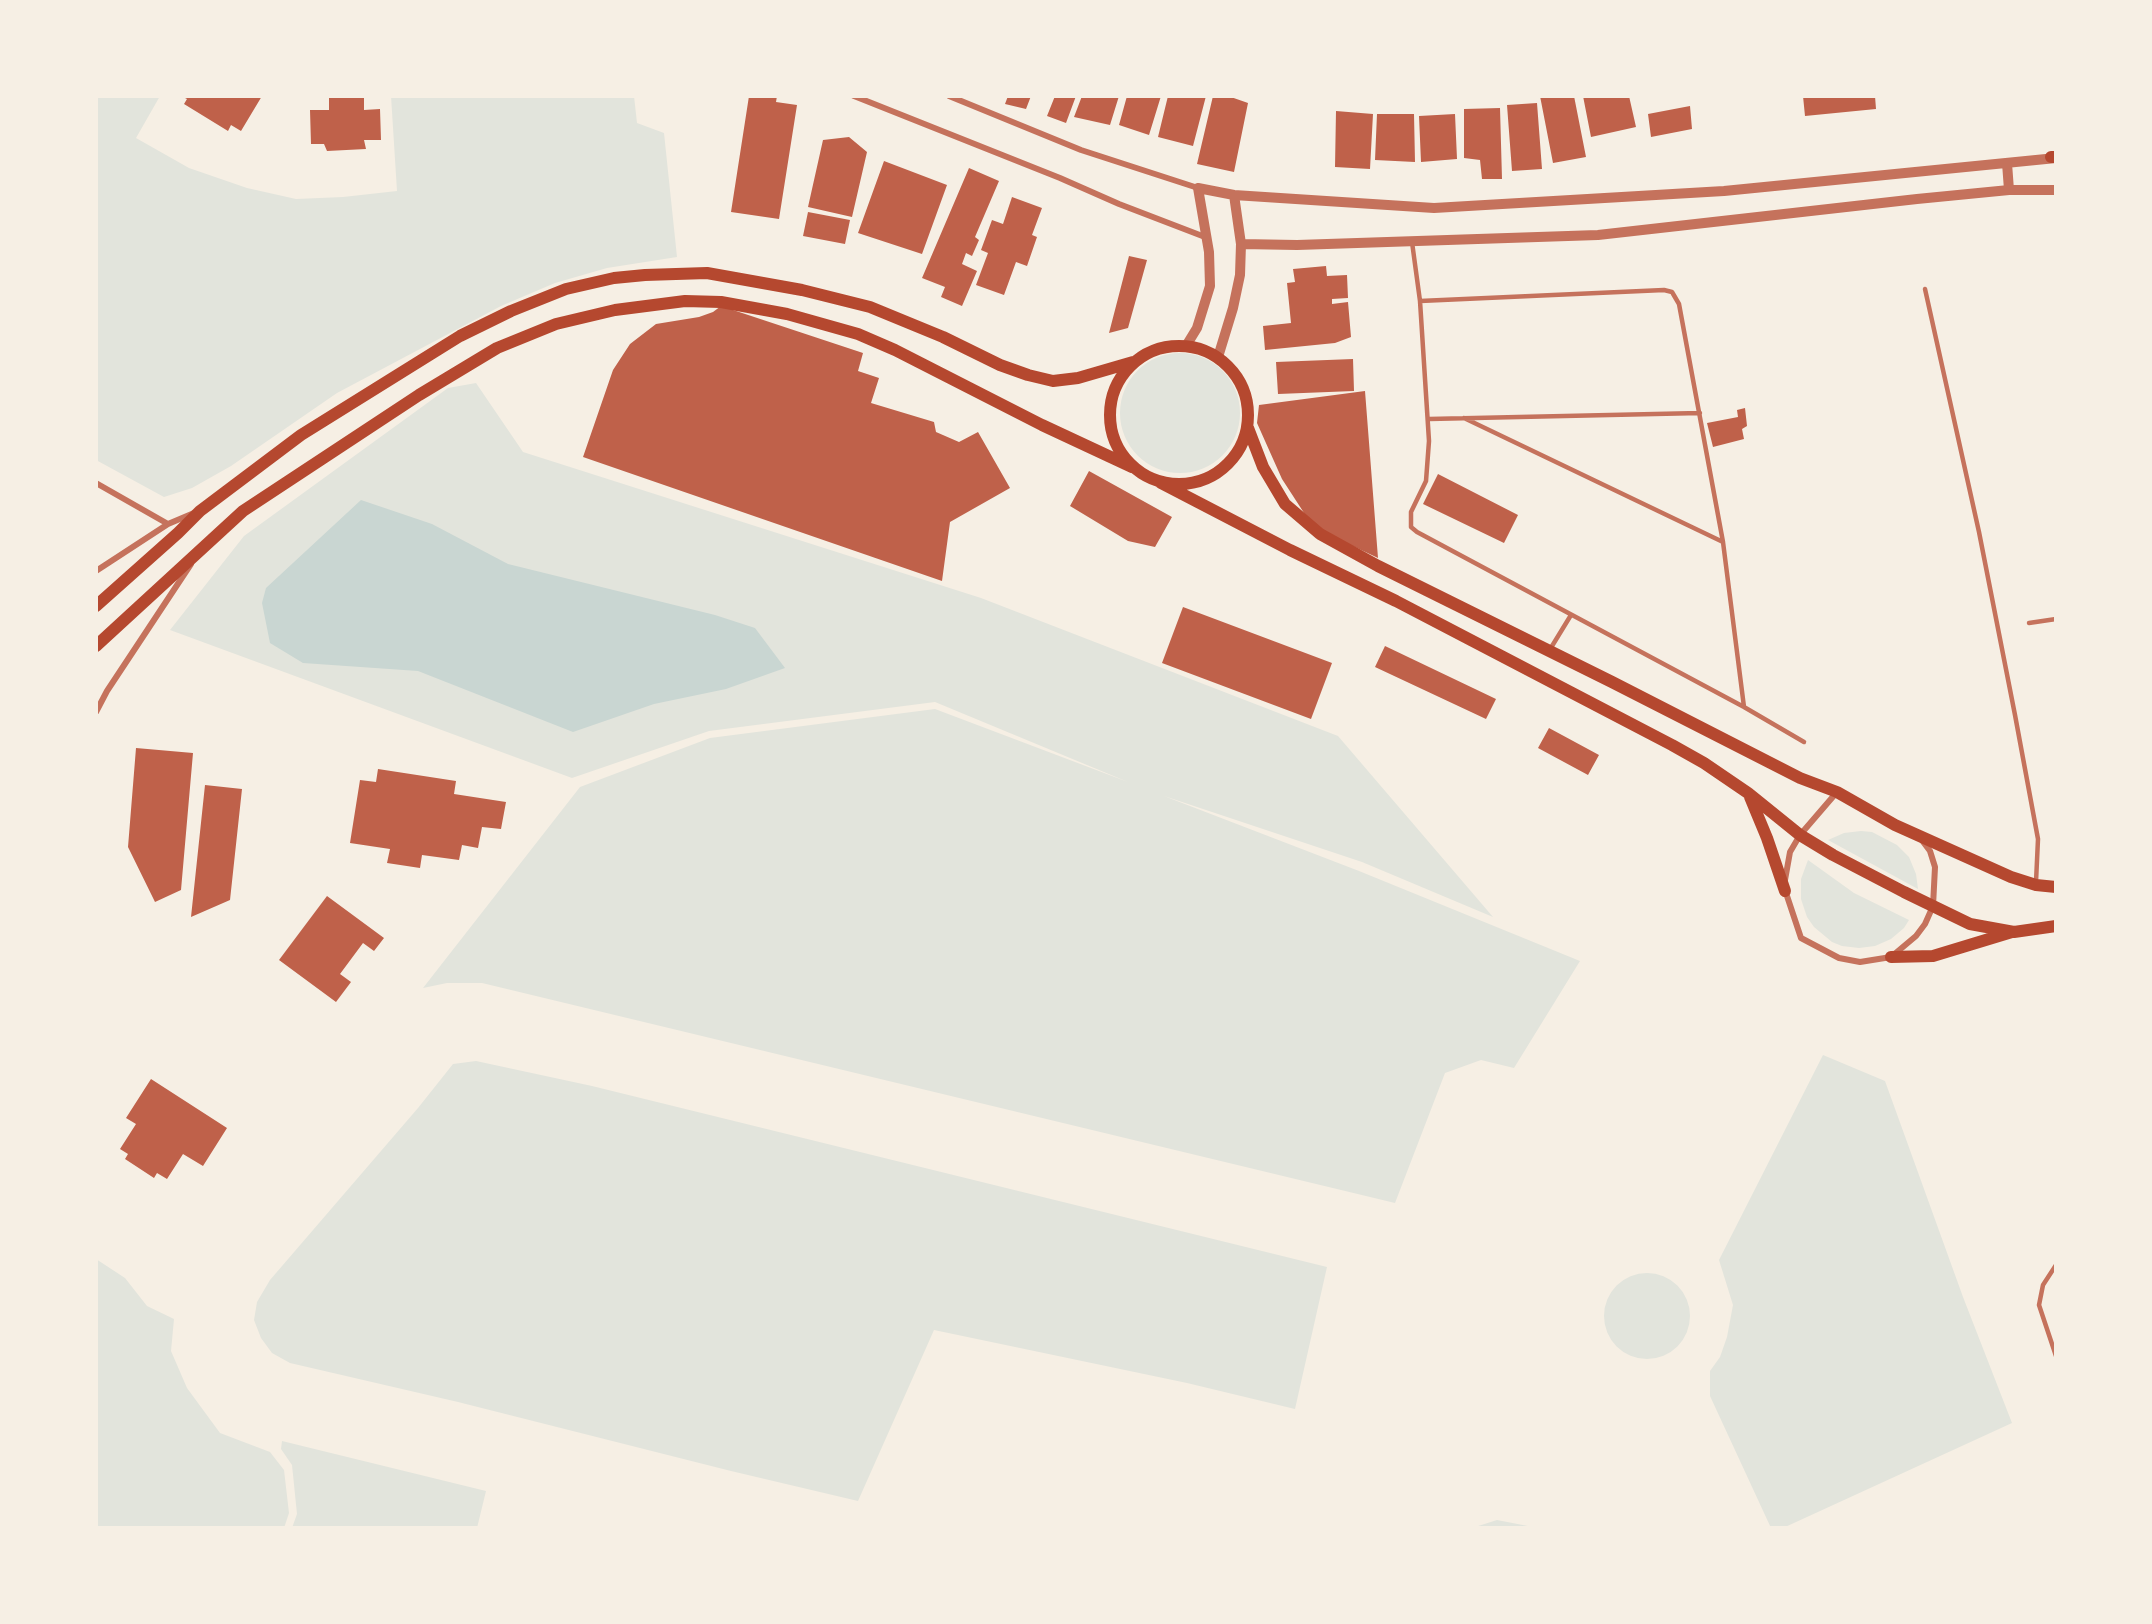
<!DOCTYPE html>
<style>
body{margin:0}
#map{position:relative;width:2152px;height:1624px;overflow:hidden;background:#f6efe4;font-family:"Alegreya Sans",sans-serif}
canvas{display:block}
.frame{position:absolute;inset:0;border:98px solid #f6efe4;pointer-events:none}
</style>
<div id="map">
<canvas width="2152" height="1624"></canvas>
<div class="frame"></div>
</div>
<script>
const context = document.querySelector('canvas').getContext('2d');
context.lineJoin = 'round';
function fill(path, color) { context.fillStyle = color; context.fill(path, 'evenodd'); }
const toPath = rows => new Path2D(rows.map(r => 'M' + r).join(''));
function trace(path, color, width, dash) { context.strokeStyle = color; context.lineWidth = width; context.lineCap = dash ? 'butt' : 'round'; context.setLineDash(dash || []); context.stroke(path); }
const green = toPath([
 [96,96,160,96,136,138,189,168,247,188,296,199,343,197,397,191,391,96,634,96,637,123,664,133,677,257,607,268,555,283,501,306,337,393,231,466,192,488,164,497,96,460],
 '1120 413a60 60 0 1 1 120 0a60 60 0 1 1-120 0Z',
 [476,383,523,452,981,598,1338,736,1493,917,1362,862,1164,796,1359,871,1580,961,1514,1068,1481,1060,1445,1073,1395,1203,482,983,447,983,423,988,580,787,710,738,935,709,1128,782,935,702,709,731,572,778,170,630,244,536,448,388],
 [1861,831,1872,832,1897,845,1909,857,1916,874,1918,889,1828,840,1844,833],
 [1808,860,1854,893,1909,920,1904,928,1891,939,1875,946,1859,948,1842,946,1832,942,1814,927,1807,917,1801,899,1801,879],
 [1823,1055,1885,1081,1963,1297,2012,1423,1783,1528,1771,1528,1710,1396,1710,1371,1720,1357,1727,1337,1733,1305,1719,1260],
 [476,1061,592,1086,1327,1267,1295,1409,1187,1383,934,1330,858,1501,731,1471,458,1402,290,1363,272,1353,261,1338,254,1320,257,1302,270,1280,418,1108,453,1064],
 [96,1259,125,1278,147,1306,174,1319,171,1351,187,1388,220,1433,270,1452,284,1470,289,1513,284,1528,96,1528],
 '1604 1316a43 43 0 1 1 86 0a43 43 0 1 1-86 0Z',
 [282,1441,486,1491,477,1528,292,1528,297,1514,292,1465,281,1449],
 [1497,1520,1538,1528,1472,1528]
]);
const water = toPath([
 [361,500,432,524,508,564,715,615,755,628,785,668,726,689,654,704,573,732,418,671,303,663,270,643,262,603,266,588]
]);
const building = toPath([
 [181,96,262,96,241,131,231,125,228,131,184,104,187,99],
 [329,96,364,96,364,110,380,109,381,140,364,140,366,149,327,151,324,144,311,144,310,110,329,110],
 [749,96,777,96,776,102,797,105,779,219,731,212],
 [1008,96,1031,96,1026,109,1005,104],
 [1055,96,1076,96,1066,123,1047,116],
 [1082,96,1119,96,1110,125,1074,117],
 [1127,96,1161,96,1149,135,1119,125],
 [1168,96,1206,96,1193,146,1158,137],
 [1213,96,1228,96,1248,103,1234,172,1197,164],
 [1540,96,1574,96,1586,157,1553,163],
 [1583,96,1629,96,1636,127,1591,137],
 [1803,96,1875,96,1876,109,1805,116],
 [1537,103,1542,169,1512,171,1507,105],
 [1690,106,1692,129,1651,137,1648,114],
 [1500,108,1502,179,1482,179,1480,160,1464,158,1464,109],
 [1336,111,1373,114,1370,169,1335,167],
 [1377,114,1414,114,1415,162,1375,160],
 [1455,114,1457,159,1421,162,1419,116],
 [849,137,867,152,852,217,808,207,823,140],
 [884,161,947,185,922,254,858,233],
 [969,168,999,181,975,237,979,240,972,256,966,253,962,264,977,271,962,306,941,297,945,287,922,278],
 [1012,197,1042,208,1032,235,1037,237,1027,266,1016,262,1004,295,976,285,988,253,981,250,992,220,1003,224],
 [808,212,850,220,845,244,803,236],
 [1129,256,1147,260,1128,328,1109,333],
 [1326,266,1327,276,1347,275,1348,298,1332,299,1332,304,1348,302,1351,337,1335,343,1265,350,1263,326,1291,323,1287,283,1295,282,1293,269],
 [721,306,863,353,858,371,879,378,871,403,934,422,936,432,959,442,978,432,1010,488,950,522,942,581,583,457,613,370,630,344,656,324,699,317,713,312],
 [1353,359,1354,391,1278,394,1276,362],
 [1365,391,1378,558,1319,530,1306,516,1282,479,1257,423,1259,405],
 [1745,408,1747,426,1742,429,1744,439,1713,447,1707,423,1738,417,1737,410],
 [1089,471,1172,517,1155,547,1128,541,1070,506],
 [1438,474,1518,515,1504,543,1423,504],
 [1183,607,1332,663,1311,719,1162,663],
 [1385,646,1496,699,1486,719,1375,667],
 [1549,728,1599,755,1588,775,1538,748],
 [136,748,193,753,181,890,155,902,128,847],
 [378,769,456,781,454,794,506,802,501,829,482,827,478,848,462,845,459,860,422,855,420,868,387,863,390,849,350,843,360,780,376,782],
 [205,785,242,789,230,900,191,917],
 [327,896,384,938,374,951,363,943,340,974,351,982,336,1002,279,960],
 [151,1079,227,1128,203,1166,183,1154,167,1179,157,1173,154,1178,125,1159,128,1154,120,1149,136,1124,126,1118]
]);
const service = toPath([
 [1412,242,1420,301,1429,441,1426,481,1411,512,1411,527,1417,532,1744,707,1804,742],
 [1925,289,1979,532,2015,715,2038,839,2036,882],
 [1420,301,1664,290,1672,292,1679,304,1723,542,1744,707],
 [1464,418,1723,542],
 [1429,419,1700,413],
 [2029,623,2056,619],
 [1549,651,1571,615],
 [2056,1265,2043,1285,2039,1305,2056,1356]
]);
const minor = toPath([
 [854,96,1060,178,1119,204,1205,237],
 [949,96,1081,150,1198,188],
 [96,483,168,524],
 [96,571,168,524,194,513],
 [96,712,107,691,191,564],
 [1785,880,1790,852,1800,835,1837,792],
 [1785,890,1801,938,1839,958,1860,962,1891,957,1916,936,1925,924,1933,906,1935,867,1930,851,1921,839]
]);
const tertiary = toPath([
 [2007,163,2009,190],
 [1241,244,1297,245,1598,235,1917,199,2009,190,2056,190],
 [1186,346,1197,328,1210,286,1209,252,1198,188,1234,195,1434,208,1724,191,2056,158],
 [1218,357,1233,308,1240,275,1241,244,1234,195]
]);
const secondary = toPath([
 [2051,157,2056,157],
 '1110 415a69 69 0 1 1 138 0a69 69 0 1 1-138 0Z',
 [1248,428,1263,467,1285,504,1320,534,1378,566,1612,682,1800,778,1837,792,1895,825,2011,877,2036,885,2056,887],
 [1161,483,1290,550,1396,601,1672,745,1704,763,1748,793,1800,835,1833,855,1904,892,1970,924,2014,932,2056,926],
 [96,606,178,533,200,511,301,435,460,336,511,311,566,289,614,278,645,275,707,273,802,290,870,307,943,337,1000,365,1028,375,1053,381,1078,378,1133,362],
 [96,646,243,511,419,395,497,348,556,324,615,310,685,301,721,302,787,314,858,334,895,350,1042,425,1132,467],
 [1750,797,1767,838,1785,891],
 [1891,957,1933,956,2012,932]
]);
fill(green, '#e2e4dc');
fill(water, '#c9d6d2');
fill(building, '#bf614a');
trace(service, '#c5725c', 4.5);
trace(minor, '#c5725c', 6);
trace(tertiary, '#c5725c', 10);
trace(secondary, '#b5482f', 12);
</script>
